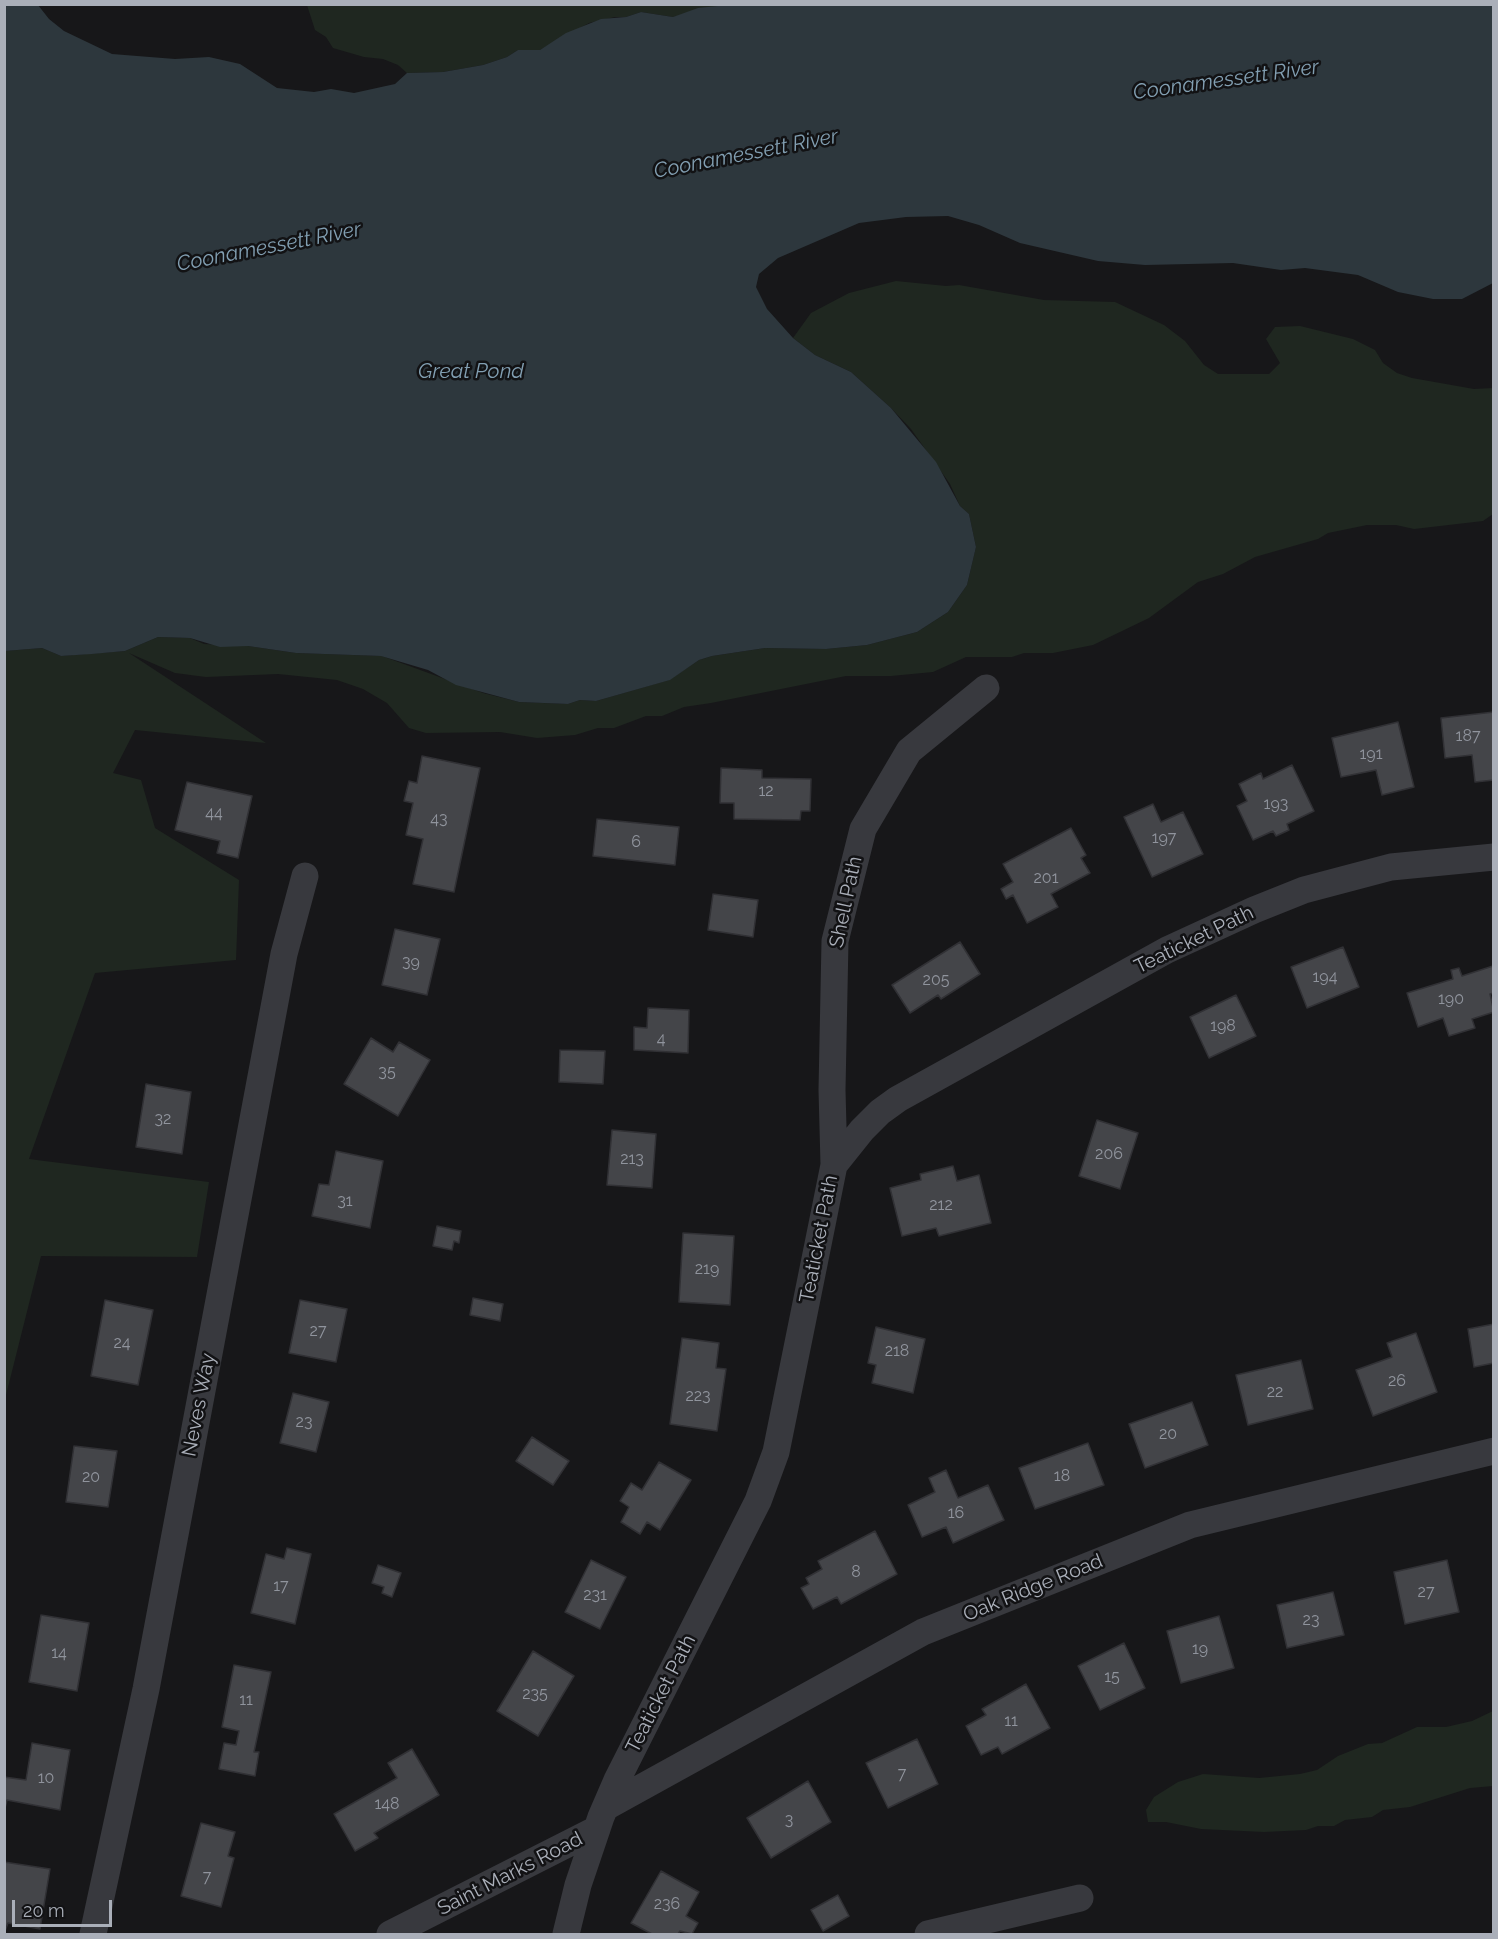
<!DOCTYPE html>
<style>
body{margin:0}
#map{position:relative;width:1498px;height:1939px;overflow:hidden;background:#171719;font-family:Raleway,sans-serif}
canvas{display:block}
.frame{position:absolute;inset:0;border:6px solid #aaafb9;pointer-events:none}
.scale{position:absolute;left:12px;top:1900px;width:100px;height:27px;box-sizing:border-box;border:3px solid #aaafb9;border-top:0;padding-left:8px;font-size:18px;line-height:21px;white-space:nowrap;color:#aaafb9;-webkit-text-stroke:4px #121214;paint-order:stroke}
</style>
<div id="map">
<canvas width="1498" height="1939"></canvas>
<div class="frame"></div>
<div class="scale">20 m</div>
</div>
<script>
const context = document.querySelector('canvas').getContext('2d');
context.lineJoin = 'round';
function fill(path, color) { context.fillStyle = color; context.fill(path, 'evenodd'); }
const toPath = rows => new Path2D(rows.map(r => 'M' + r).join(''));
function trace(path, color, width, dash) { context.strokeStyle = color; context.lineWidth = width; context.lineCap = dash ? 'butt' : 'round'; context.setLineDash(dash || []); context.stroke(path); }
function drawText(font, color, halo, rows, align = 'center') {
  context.font = font + ' Raleway,sans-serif'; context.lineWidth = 5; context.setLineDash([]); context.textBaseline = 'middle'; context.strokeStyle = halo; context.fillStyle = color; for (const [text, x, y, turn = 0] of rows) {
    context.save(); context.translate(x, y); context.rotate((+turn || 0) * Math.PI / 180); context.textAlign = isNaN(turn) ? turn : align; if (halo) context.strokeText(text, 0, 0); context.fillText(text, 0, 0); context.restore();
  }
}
const green = toPath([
 [307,5,736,5,673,17,641,12,626,17,615,17,589,23,540,50,518,50,507,57,483,65,443,72,407,73,398,65,383,59,364,57,333,48,326,37,315,30],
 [896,281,946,286,959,285,1044,300,1115,302,1164,325,1185,341,1204,365,1218,374,1269,374,1280,363,1266,339,1275,327,1300,326,1353,339,1375,350,1383,363,1397,373,1412,378,1474,389,1493,388,1493,514,1483,521,1414,529,1396,525,1367,525,1328,533,1318,539,1255,557,1223,574,1198,582,1149,618,1093,645,1053,653,1024,653,1012,657,966,657,933,672,891,676,846,676,711,703,684,707,662,716,646,716,614,728,598,728,575,735,537,738,500,732,426,733,409,728,387,703,363,689,337,680,278,674,206,677,175,673,129,653,266,743,135,730,113,773,141,780,155,828,239,880,236,960,95,973,29,1159,209,1182,197,1257,41,1256,5,1399,5,651,42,648,61,656,125,651,158,637,190,638,204,644,248,646,296,653,382,656,483,693,519,702,568,704,580,700,596,701,669,680,699,660,712,656,765,648,826,649,867,645,917,632,948,612,967,585,976,547,969,514,960,506,950,484,911,429,891,408,851,372,815,355,793,338,811,313,849,293],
 [1493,1711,1493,1786,1470,1788,1410,1807,1383,1810,1372,1817,1345,1820,1334,1826,1318,1826,1306,1830,1264,1832,1201,1829,1166,1822,1148,1822,1146,1810,1154,1797,1178,1782,1203,1774,1259,1778,1300,1774,1317,1770,1338,1756,1368,1744,1382,1743,1417,1727,1446,1727,1472,1721]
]);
const water = toPath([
 [737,4,1493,5,1493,283,1462,299,1433,299,1398,292,1358,275,1305,268,1281,270,1233,263,1145,265,1098,261,1020,243,979,225,948,216,906,217,859,223,778,258,759,274,756,287,767,309,793,338,815,355,851,372,891,408,936,462,960,506,969,514,976,547,967,585,948,612,917,632,867,645,826,649,765,648,712,656,699,660,670,680,596,701,580,700,568,704,519,702,456,685,428,670,381,656,296,653,248,646,220,647,190,638,158,637,125,651,92,654,61,656,42,648,5,651,5,5,38,5,49,19,64,31,112,54,175,59,209,57,240,64,277,88,314,92,331,89,354,93,395,84,407,73,443,72,483,65,507,57,518,50,540,50,566,33,601,19,626,17,641,12,673,17,698,8]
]);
const building = toPath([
 [1494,712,1494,780,1475,782,1472,755,1445,758,1441,718,1494,712],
 [1398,722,1414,787,1382,795,1376,770,1341,777,1332,738,1398,722],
 [422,756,480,768,454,892,413,884,423,839,406,835,413,803,404,801,409,781,417,783,422,756],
 [1292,765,1314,811,1287,824,1289,830,1276,836,1273,831,1253,840,1237,806,1247,801,1239,784,1261,773,1263,779,1292,765],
 [721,768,762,770,762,778,811,779,810,811,801,811,800,820,734,819,734,803,720,803,721,768],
 [187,782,252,796,238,858,217,853,220,841,175,830,187,782],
 [1153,804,1161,822,1183,812,1203,854,1152,877,1124,817,1153,804],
 [597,819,679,827,675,865,593,856,597,819],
 [1071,828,1086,855,1081,858,1090,873,1051,894,1058,907,1027,923,1013,895,1006,899,1001,889,1013,882,1003,864,1071,828],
 [713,894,758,900,753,937,708,930,713,894],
 [395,929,440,939,427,995,382,985,395,929],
 [960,942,980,974,941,999,938,995,910,1013,892,985,960,942],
 [1343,947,1359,987,1307,1008,1291,967,1343,947],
 [1493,966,1494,993,1490,994,1494,1012,1472,1019,1475,1028,1449,1036,1443,1018,1418,1027,1407,993,1453,979,1451,970,1459,968,1462,976,1493,966],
 [1236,995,1256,1036,1209,1058,1190,1017,1236,995],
 [648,1008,689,1010,688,1053,634,1050,634,1027,647,1028,648,1008],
 [371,1038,393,1052,399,1042,430,1060,398,1116,344,1084,371,1038],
 [560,1050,605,1051,603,1084,559,1082,560,1050],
 [146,1084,191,1092,182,1154,136,1147,146,1084],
 [1097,1120,1138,1133,1120,1189,1079,1176,1097,1120],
 [612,1130,656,1134,652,1188,607,1185,612,1130],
 [336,1151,383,1161,370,1228,312,1216,319,1184,329,1185,336,1151],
 [953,1166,957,1181,979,1175,991,1223,939,1236,936,1228,902,1236,890,1188,921,1180,920,1174,953,1166],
 [437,1226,461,1231,459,1243,454,1241,452,1250,433,1246,437,1226],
 [683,1233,734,1236,730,1305,679,1302,683,1233],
 [473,1298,503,1304,500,1321,470,1315,473,1298],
 [105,1300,153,1310,138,1385,91,1376,105,1300],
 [300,1300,347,1309,336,1362,289,1353,300,1300],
 [1494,1324,1494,1363,1474,1367,1468,1329,1494,1324],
 [876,1327,925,1339,913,1393,872,1383,876,1365,868,1363,876,1327],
 [1416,1333,1437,1392,1373,1416,1356,1370,1392,1357,1387,1343,1416,1333],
 [682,1338,719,1343,716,1368,726,1369,717,1431,670,1424,682,1338],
 [1301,1360,1313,1409,1248,1425,1236,1375,1301,1360],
 [293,1393,329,1402,316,1452,280,1443,293,1393],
 [1192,1402,1208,1445,1145,1468,1129,1424,1192,1402],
 [532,1437,569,1461,553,1485,516,1461,532,1437],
 [1088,1443,1104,1485,1035,1509,1019,1468,1088,1443],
 [74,1446,117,1451,108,1507,66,1502,74,1446],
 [659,1462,691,1480,660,1530,647,1522,640,1534,621,1522,629,1507,620,1501,631,1483,642,1490,659,1462],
 [946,1470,958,1498,988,1485,1004,1520,953,1543,946,1527,922,1537,908,1505,935,1492,929,1478,946,1470],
 [875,1531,897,1574,841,1604,837,1597,813,1609,801,1588,809,1584,806,1578,822,1569,818,1561,875,1531],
 [287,1548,311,1554,295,1624,251,1613,266,1554,284,1559,287,1548],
 [591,1560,626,1577,600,1629,565,1612,591,1560],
 [1447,1560,1459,1612,1405,1624,1394,1572,1447,1560],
 [378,1565,401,1573,392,1597,382,1593,384,1587,372,1583,378,1565],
 [1333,1592,1344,1635,1287,1648,1277,1605,1333,1592],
 [41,1615,89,1623,77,1691,29,1682,41,1615],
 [1219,1616,1234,1668,1181,1683,1167,1631,1219,1616],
 [1124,1643,1145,1688,1100,1710,1078,1666,1124,1643],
 [533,1651,574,1676,538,1736,497,1711,533,1651],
 [234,1665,271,1672,254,1752,259,1752,255,1776,219,1769,224,1743,236,1745,239,1731,222,1727,234,1665],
 [1026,1684,1050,1728,1002,1754,998,1747,981,1755,966,1726,986,1715,982,1709,1026,1684],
 [917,1739,938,1784,888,1808,866,1763,917,1739],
 [32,1743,70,1750,60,1810,7,1800,4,1812,4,1777,26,1780,32,1743],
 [412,1749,439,1795,374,1833,378,1838,355,1851,334,1814,397,1778,388,1763,412,1749],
 [808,1781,831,1822,771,1858,747,1818,808,1781],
 [201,1823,235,1832,228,1856,234,1858,221,1907,181,1896,201,1823],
 [4,1862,50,1869,40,1929,8,1923,4,1934,4,1862],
 [661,1871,699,1892,686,1916,698,1923,692,1934,680,1931,678,1934,652,1934,631,1923,661,1871],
 [838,1895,849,1916,823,1931,811,1910,838,1895]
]);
const minor = toPath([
 [834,1165,832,1090,835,941,863,829,909,751,986,688],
 [606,1807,923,1632,1190,1525,1494,1451],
 [93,1934,146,1689,284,954,305,876],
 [390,1934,597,1829],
 [566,1934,578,1885,601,1817,617,1780,758,1501,776,1452,834,1165,862,1130,880,1112,898,1099,1167,950,1254,910,1304,890,1391,867,1494,857],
 [928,1934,1080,1898]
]);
const numberNames = [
 ["187",1468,736],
 ["191",1371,754],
 ["12",766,791],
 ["193",1276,804],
 ["44",214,813],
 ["43",439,819],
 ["197",1164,838],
 ["6",636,842],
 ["201",1046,878],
 ["39",411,962],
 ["194",1325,977],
 ["205",936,980],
 ["190",1451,999],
 ["198",1223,1026],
 ["4",661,1039],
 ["35",387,1072],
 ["32",163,1119],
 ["206",1109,1154],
 ["213",632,1159],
 ["31",345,1201],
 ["212",941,1205],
 ["219",707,1269],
 ["27",318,1331],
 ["24",122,1343],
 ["218",897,1351],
 ["26",1397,1381],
 ["22",1275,1392],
 ["223",698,1396],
 ["23",304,1422],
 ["20",1168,1434],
 ["18",1062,1476],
 ["20",91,1477],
 ["16",956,1513],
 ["8",856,1572],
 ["17",281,1586],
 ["27",1426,1592],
 ["231",595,1595],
 ["23",1311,1620],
 ["19",1200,1649],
 ["14",59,1653],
 ["15",1112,1677],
 ["235",535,1694],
 ["11",246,1700],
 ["11",1011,1721],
 ["7",902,1774],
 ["10",46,1778],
 ["148",387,1804],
 ["3",789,1820],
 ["7",207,1877],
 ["236",667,1904]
];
const streetNames = [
 ["Shell Path",846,902,-78],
 ["Teaticket Path",1194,940,-26],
 ["Teaticket Path",819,1239,-79],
 ["Neves Way",199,1405,-79],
 ["Oak Ridge Road",1033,1588,-22],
 ["Teaticket Path",661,1694,-63],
 ["Saint Marks Road",510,1874,-27]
];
const waterNames = [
 ["Coonamessett River",1226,80,-8],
 ["Coonamessett River",746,154,-11],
 ["Coonamessett River",269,247,-11],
 ["Great Pond",471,372]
];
fill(green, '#1f2720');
fill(water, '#2d373d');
fill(building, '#444549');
trace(building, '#313135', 1.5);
trace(minor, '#38393e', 27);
drawText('16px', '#90949d', null, numberNames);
drawText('20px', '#aaafb9', '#121214', streetNames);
drawText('italic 21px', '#829fb2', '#121214', waterNames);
</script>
